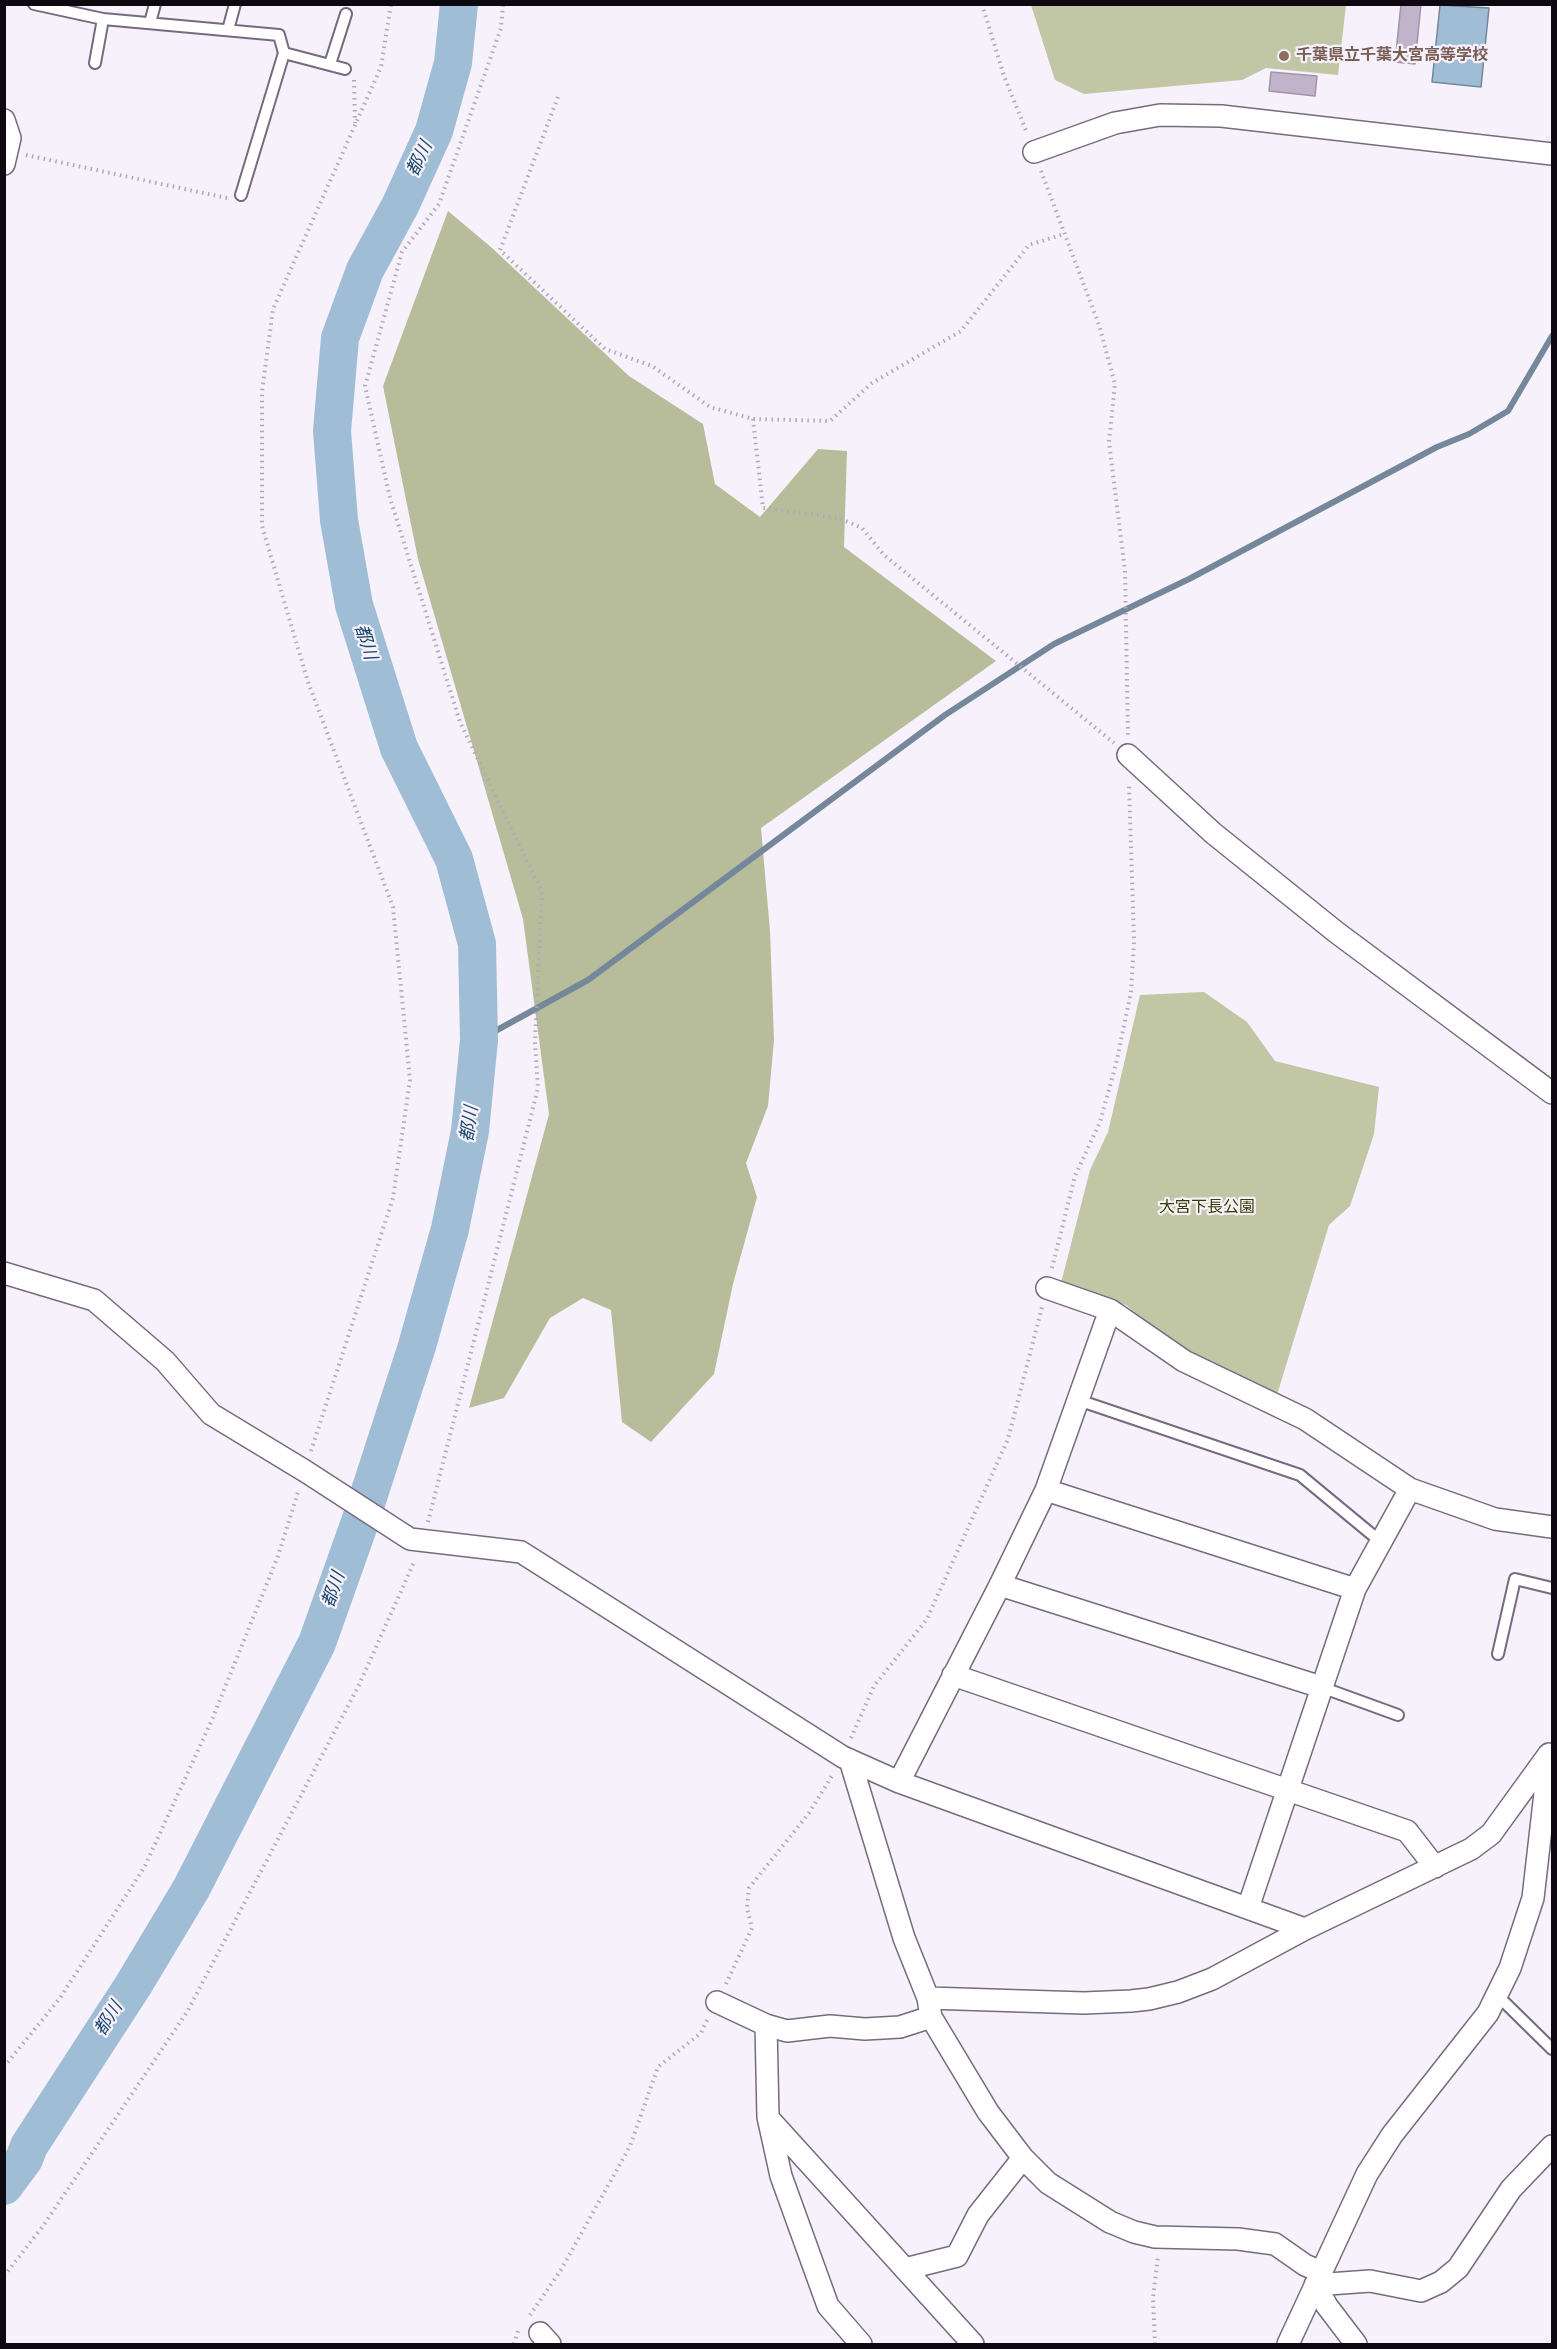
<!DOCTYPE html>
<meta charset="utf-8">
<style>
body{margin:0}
#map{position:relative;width:1557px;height:2349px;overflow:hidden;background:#f7f1fb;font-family:"Archivo Narrow",sans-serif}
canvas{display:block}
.frame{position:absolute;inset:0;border:6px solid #0e0911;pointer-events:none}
</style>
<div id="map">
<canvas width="1557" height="2349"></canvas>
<div class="frame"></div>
</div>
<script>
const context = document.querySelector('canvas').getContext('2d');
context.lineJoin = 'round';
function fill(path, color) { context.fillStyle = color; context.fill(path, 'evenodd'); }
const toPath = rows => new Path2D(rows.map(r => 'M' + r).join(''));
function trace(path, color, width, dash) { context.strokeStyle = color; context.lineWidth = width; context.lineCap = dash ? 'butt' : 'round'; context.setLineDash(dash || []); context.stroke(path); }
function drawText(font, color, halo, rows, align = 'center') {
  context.font = font + ' "Archivo Narrow","Noto Sans JP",sans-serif'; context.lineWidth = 4.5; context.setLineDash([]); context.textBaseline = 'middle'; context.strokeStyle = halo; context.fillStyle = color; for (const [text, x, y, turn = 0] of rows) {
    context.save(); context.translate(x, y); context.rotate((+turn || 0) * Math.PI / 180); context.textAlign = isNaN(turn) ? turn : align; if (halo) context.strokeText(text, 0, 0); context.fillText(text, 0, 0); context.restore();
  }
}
const green = toPath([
 [1031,5,1346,5,1338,75,1266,68,1242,80,1084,94,1055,80],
 [1204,992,1247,1022,1275,1061,1379,1087,1374,1134,1350,1206,1329,1225,1276,1398,1192,1360,1126,1305,1061,1283,1090,1170,1108,1132,1140,995]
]);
const forest = toPath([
 [448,211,492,248,629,376,703,424,715,484,760,517,818,449,847,451,844,547,996,661,761,828,770,931,774,1040,768,1106,746,1163,757,1197,733,1284,714,1374,651,1442,622,1422,611,1310,583,1298,550,1318,504,1398,469,1408,549,1114,523,919,418,559,383,386]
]);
const water = toPath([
 [1440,5,1489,8,1481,87,1432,82,1440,5]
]);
const stream = toPath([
 [479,1040,588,980,945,715,1054,644,1189,579,1437,447,1469,434,1508,411,1552,336]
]);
const river = toPath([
 [4,2186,24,2159,29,2146,134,1984,191,1889,317,1643,361,1519,417,1346,450,1229,470,1131,479,1040,477,944,454,859,399,748,354,605,339,520,332,431,340,338,365,270,400,206,434,131,453,63,459,4]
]);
const building = toPath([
 [1401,4,1421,4,1415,64,1395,62,1401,4],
 [1271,72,1317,76,1315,96,1269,91,1271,72]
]);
const path = toPath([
 [982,4,1004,76,1027,133],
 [354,80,355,123],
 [558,97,500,250,605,349,652,366,710,407,753,419,830,421,872,383,961,331,1029,245,1064,234],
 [26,155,227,198],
 [1041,171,1099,325,1115,384,1109,442,1125,571,1128,737],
 [753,419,763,508,839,518,862,528,884,555,1114,743],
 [1052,1268,1075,1176,1100,1122,1116,1064,1131,992,1134,942,1129,784],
 [311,1451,393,1198,410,1080,393,907,308,682,262,526,262,392,273,309,381,67,391,4],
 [428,1522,538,1088,535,1042,542,892,460,722,390,498,365,386,402,252,439,204,501,28,503,4],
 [851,1738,874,1686,927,1619,1008,1439,1042,1307],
 [726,1984,752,1928,747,1908,749,1888,809,1813,833,1774],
 [4,2067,60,1998,145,1866,211,1722,278,1556,299,1489],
 [4,2276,43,2226,187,2012,359,1685,415,1560],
 [530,2315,561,2270,630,2146,658,2067,701,2033,707,2020],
 [514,2344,518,2331],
 [1155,2344,1153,2298,1158,2256]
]);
const lane = toPath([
 [34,4,103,19,279,35,284,53,241,195],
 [150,23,155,4],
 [228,30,235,4],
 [284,53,345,69],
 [95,63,103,19],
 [330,64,346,14],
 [1078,1400,1300,1475,1381,1542],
 [1498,1654,1515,1579,1552,1588],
 [1321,1687,1398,1715],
 [1497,1995,1552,2049]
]);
const street = toPath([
 [4,120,10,138,4,164],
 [1034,152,1115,123,1160,115,1221,116,1552,154],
 [1128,755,1213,833,1336,932,1552,1093],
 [4,1273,94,1300,165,1361,211,1414,305,1471,410,1539,521,1552,843,1757,899,1782,1305,1929],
 [1047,1288,1110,1310,1184,1361,1305,1419,1410,1489,1495,1519,1552,1527],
 [1046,1490,1355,1589],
 [1000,1585,1321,1687],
 [953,1675,1407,1831,1435,1867],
 [850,1760,904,1938,928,1998,931,2017,988,2112,1023,2158,1048,2183,1110,2222,1134,2232,1155,2237,1238,2239,1275,2244,1305,2265,1321,2272],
 [899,1782,1000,1585,1046,1490,1110,1310],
 [1248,1908,1355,1589,1410,1489],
 [928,1998,1084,2003,1131,2001,1149,1999,1178,1992,1212,1979,1305,1929,1471,1849,1491,1834,1549,1754],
 [717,2002,766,2025,787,2031,830,2026,865,2029,900,2027,931,2017],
 [766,2025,768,2117,781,2176,828,2306,861,2344],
 [770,2120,973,2344],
 [905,2269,957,2256,978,2215,1023,2158],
 [540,2333,550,2344],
 [1288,2344,1367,2174,1392,2135,1488,2013,1510,1968,1533,1898,1549,1758],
 [1356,2344,1327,2306,1315,2285,1370,2281,1421,2291,1441,2282,1458,2268,1511,2189,1552,2146]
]);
const markers = [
 [1284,56,6,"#8d6e63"]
];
const educationNames = [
 ["千葉県立千葉大宮高等学校",1296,56]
];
const parkNames = [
 ["大宮下長公園",1207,1208]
];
const waterNames = [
 ["都川",420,159,-64],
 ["都川",365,642,73],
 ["都川",470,1124,-82],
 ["都川",334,1590,-71],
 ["都川",109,2019,-58]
];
fill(green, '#c1c6a5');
fill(forest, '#b7bd9a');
fill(water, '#a0bdd6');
trace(water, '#74879b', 1.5);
trace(stream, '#74879b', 6);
trace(river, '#a0bdd6', 38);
fill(building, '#c0b3ca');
trace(building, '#a093aa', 1.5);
trace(lane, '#766a80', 14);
trace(street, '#766a80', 24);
trace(path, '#afa9b3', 4, [1.5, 4.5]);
trace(lane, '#fff', 10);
trace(street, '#fff', 21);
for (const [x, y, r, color] of markers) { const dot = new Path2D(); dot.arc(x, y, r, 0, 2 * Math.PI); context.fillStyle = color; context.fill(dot); trace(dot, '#f7f1fb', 2); }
drawText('bold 16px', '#785e54', '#f7f1fb', educationNames, 'left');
drawText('16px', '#373d00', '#f7f1fb', parkNames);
drawText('italic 18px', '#19476a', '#f7f1fb', waterNames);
</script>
